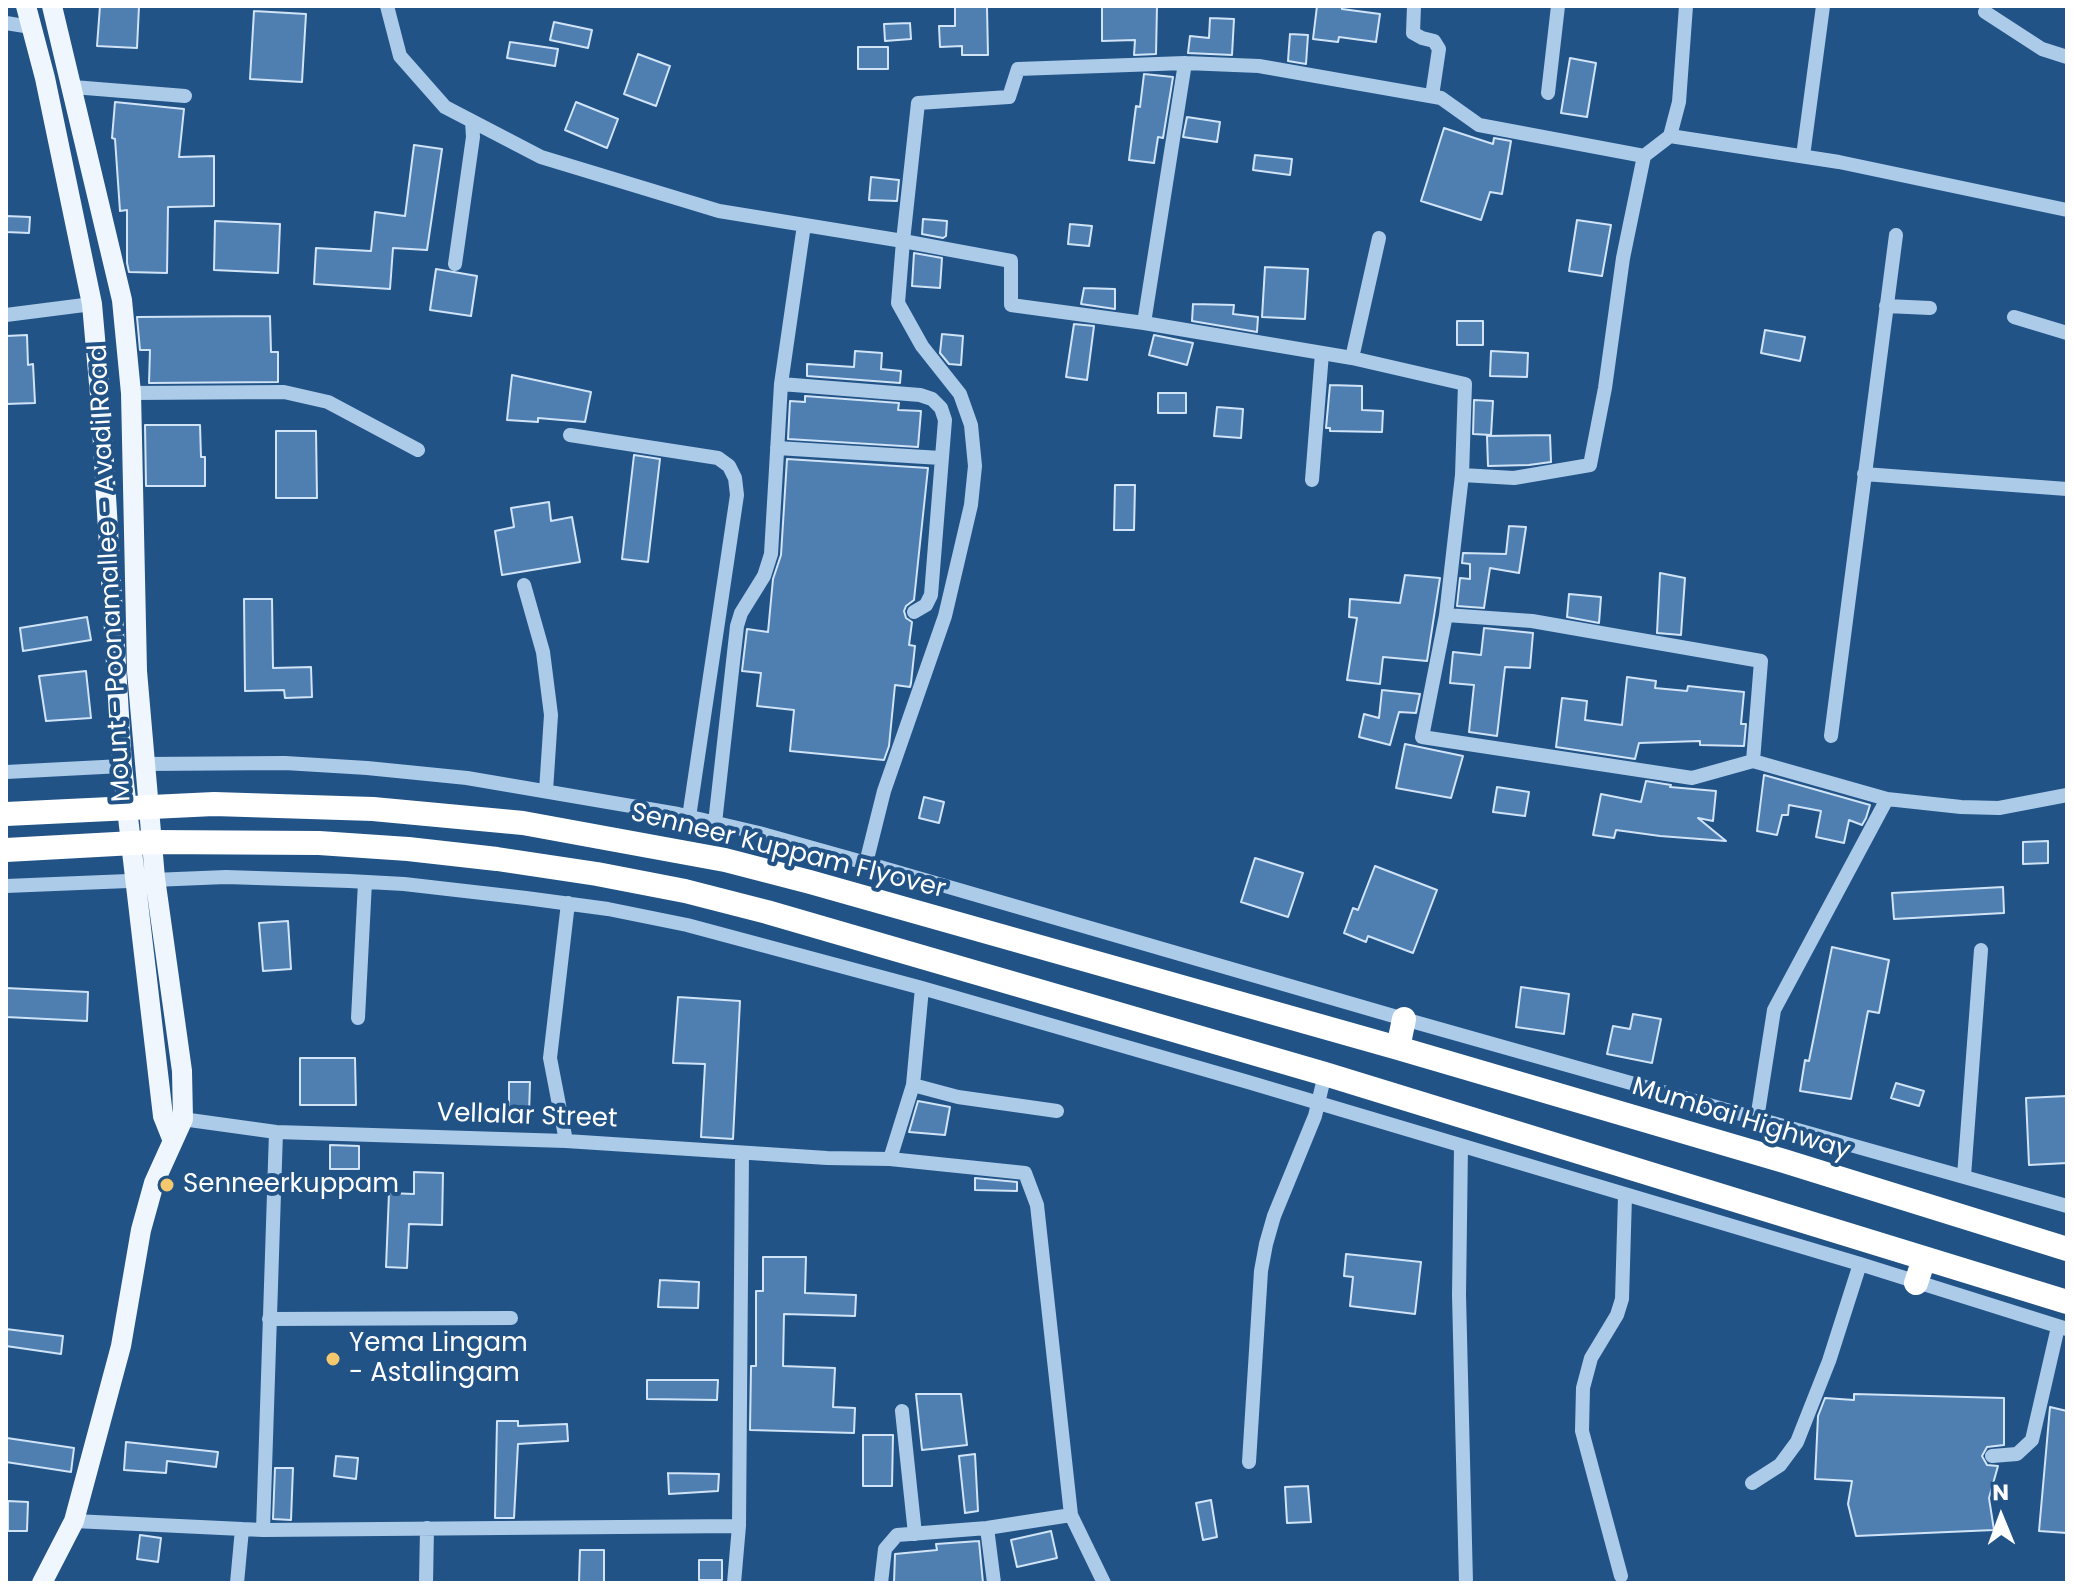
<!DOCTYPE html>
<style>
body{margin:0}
#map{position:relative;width:2073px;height:1589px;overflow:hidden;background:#225387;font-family:Poppins,sans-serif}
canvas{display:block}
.frame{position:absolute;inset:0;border:8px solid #fff;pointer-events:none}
.north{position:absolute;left:1961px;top:1477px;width:80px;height:80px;-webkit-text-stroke:6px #225387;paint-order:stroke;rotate:359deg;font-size:22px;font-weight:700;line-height:32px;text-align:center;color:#fff}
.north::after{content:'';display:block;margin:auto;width:28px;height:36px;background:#fff;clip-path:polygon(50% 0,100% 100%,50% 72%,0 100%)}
</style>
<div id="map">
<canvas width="2073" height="1589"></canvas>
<div class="frame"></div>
<div class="north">N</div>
</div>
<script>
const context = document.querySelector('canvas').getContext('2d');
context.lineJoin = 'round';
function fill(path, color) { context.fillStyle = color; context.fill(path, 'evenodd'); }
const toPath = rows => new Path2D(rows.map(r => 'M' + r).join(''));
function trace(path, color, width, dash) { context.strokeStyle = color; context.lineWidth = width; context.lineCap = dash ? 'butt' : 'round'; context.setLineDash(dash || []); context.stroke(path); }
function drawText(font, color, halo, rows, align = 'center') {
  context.font = font + ' Poppins,sans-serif'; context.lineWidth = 8; context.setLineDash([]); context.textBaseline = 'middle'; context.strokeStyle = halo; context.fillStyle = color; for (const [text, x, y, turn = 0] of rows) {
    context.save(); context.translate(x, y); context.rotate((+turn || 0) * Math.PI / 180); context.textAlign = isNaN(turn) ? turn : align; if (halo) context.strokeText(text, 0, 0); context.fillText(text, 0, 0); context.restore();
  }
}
const building = toPath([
 [100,6,139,6,137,48,97,46,100,6],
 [1102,6,1157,6,1156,54,1134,55,1135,40,1102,41,1102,6],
 [1317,6,1342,6,1342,9,1380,14,1376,42,1339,37,1338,42,1313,39,1317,6],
 [955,7,987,7,988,55,962,55,962,46,940,47,939,26,955,26,955,7],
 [254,11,306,14,302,82,250,79,254,11],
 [1210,18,1234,19,1232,55,1188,53,1190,36,1209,38,1210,18],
 [554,22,592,30,588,48,550,40,554,22],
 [910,23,911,39,885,41,884,24,910,23],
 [1290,34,1308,35,1306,64,1288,61,1290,34],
 [510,42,558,49,555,66,507,58,510,42],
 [858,47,888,47,888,69,858,69,858,47],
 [638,54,670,66,656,106,624,94,638,54],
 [1570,58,1596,63,1587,117,1561,113,1570,58],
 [1144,74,1173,77,1163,138,1158,137,1154,163,1129,160,1136,106,1140,107,1144,74],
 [115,102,184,109,179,157,214,156,214,206,168,207,167,273,129,272,127,263,127,210,120,211,115,139,112,138,115,102],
 [576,102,618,119,607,148,565,130,576,102],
 [1187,117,1220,122,1217,142,1183,137,1187,117],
 [1444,128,1493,144,1494,138,1511,141,1502,194,1490,192,1481,220,1421,201,1444,128],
 [414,145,442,149,427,250,393,248,390,289,314,284,316,248,371,251,375,212,405,216,414,145],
 [1255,155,1292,159,1290,175,1253,170,1255,155],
 [871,177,899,180,897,201,869,200,871,177],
 [6,216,30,217,29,233,6,232,6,216],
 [923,219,947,221,946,236,943,238,922,234,923,219],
 [1577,220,1611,225,1602,276,1569,271,1577,220],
 [215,221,280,224,278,273,214,270,215,221],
 [1070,224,1092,226,1089,246,1068,244,1070,224],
 [914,253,942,258,940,288,912,286,914,253],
 [1265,267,1308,269,1305,319,1262,317,1265,267],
 [436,269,477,276,471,316,430,310,436,269],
 [1084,288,1115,289,1115,309,1081,304,1084,288],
 [1193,304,1234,305,1233,314,1258,317,1257,332,1192,321,1193,304],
 [270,316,271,352,278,352,278,382,149,383,150,350,140,350,137,317,270,316],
 [1457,321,1483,321,1483,345,1457,345,1457,321],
 [1074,324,1094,326,1087,380,1066,377,1074,324],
 [1765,330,1805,337,1800,361,1761,353,1765,330],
 [942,334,963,336,961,365,949,364,940,353,942,334],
 [27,335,28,365,33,364,35,403,6,404,6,336,27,335],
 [1154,335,1193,343,1187,365,1149,355,1154,335],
 [855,351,882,353,881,369,901,371,900,383,807,376,807,364,854,367,855,351],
 [1491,351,1528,353,1527,377,1490,376,1491,351],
 [512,375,591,392,585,422,538,418,538,422,507,420,512,375],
 [1330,385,1362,386,1362,410,1383,411,1382,432,1330,431,1330,428,1326,428,1330,385],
 [1158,393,1186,393,1186,413,1158,413,1158,393],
 [805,396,899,403,898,410,921,411,918,447,788,439,790,401,805,402,805,396],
 [1474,400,1493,401,1491,435,1473,434,1474,400],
 [1217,407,1243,409,1241,438,1214,436,1217,407],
 [145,425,200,425,201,457,205,457,205,486,146,486,145,425],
 [276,431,316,431,317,498,276,498,276,431],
 [1550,435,1551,462,1529,465,1488,466,1487,436,1550,435],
 [634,455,660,459,648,562,622,559,634,455],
 [787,459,928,468,914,600,906,606,904,611,906,618,912,622,909,645,915,646,911,683,910,687,895,685,889,746,884,760,790,751,794,710,757,706,761,673,742,671,747,629,768,632,773,579,781,555,787,459],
 [1115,485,1135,485,1134,530,1114,530,1115,485],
 [549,502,551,521,572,517,580,562,502,575,495,531,514,527,511,508,549,502],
 [1509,526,1526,527,1519,573,1490,568,1484,608,1457,606,1460,578,1470,579,1470,564,1462,563,1463,553,1506,554,1509,526],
 [1660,573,1685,578,1681,635,1657,633,1660,573],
 [1405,575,1440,578,1427,661,1383,657,1380,684,1347,680,1357,618,1349,617,1350,599,1400,603,1405,575],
 [1569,594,1601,597,1599,623,1567,617,1569,594],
 [244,599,272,599,273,668,311,667,312,697,285,698,284,690,245,691,244,599],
 [87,617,91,640,23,651,20,628,87,617],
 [1484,628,1533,633,1530,668,1505,667,1497,736,1469,732,1474,685,1450,683,1453,652,1481,655,1484,628],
 [86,671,91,718,46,721,39,676,86,671],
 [1627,677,1656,681,1655,688,1687,691,1688,686,1744,692,1741,724,1746,724,1744,746,1700,745,1700,741,1639,743,1635,759,1556,747,1562,698,1587,701,1585,720,1622,725,1627,677],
 [1382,690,1420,694,1416,713,1399,712,1390,745,1359,737,1364,714,1379,718,1382,690],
 [1405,744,1463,756,1451,798,1396,788,1405,744],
 [1764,775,1870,805,1866,818,1862,825,1849,820,1844,843,1816,837,1821,811,1789,805,1788,815,1782,815,1777,835,1757,831,1764,775],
 [1646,781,1671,785,1670,787,1716,791,1713,821,1698,818,1726,841,1660,836,1616,830,1614,838,1593,835,1601,794,1641,802,1646,781],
 [1497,787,1529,792,1525,816,1493,812,1497,787],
 [924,797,944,802,939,823,919,818,924,797],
 [2048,841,2048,863,2023,864,2023,842,2048,841],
 [1255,858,1303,873,1288,917,1241,902,1255,858],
 [1375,866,1437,890,1413,953,1368,936,1366,942,1344,933,1353,908,1358,910,1375,866],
 [2003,887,2004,913,1894,919,1892,893,2003,887],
 [288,921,291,969,263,971,259,923,288,921],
 [1832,947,1889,960,1879,1013,1868,1011,1851,1099,1800,1091,1805,1060,1809,1061,1832,947],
 [1521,987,1569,994,1564,1034,1516,1027,1521,987],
 [6,988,88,992,87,1021,6,1017,6,988],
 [678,997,740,1001,733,1139,701,1137,705,1064,673,1063,678,997],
 [1633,1014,1661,1019,1652,1063,1607,1054,1613,1026,1630,1029,1633,1014],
 [300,1058,355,1058,356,1105,300,1105,300,1058],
 [509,1082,530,1082,529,1114,509,1114,509,1082],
 [1896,1083,1924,1091,1919,1106,1891,1098,1896,1083],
 [2067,1096,2067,1163,2029,1165,2026,1098,2067,1096],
 [918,1101,950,1107,945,1135,909,1132,918,1101],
 [330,1145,359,1146,359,1169,330,1169,330,1145],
 [414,1172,443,1173,442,1225,409,1224,407,1268,386,1267,389,1193,414,1194,414,1172],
 [975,1178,1017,1182,1017,1191,975,1190,975,1178],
 [1346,1254,1421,1262,1415,1314,1350,1306,1353,1277,1344,1276,1346,1254],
 [763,1257,806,1257,805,1293,856,1295,855,1316,784,1314,783,1366,835,1368,833,1407,855,1408,854,1433,750,1430,751,1366,756,1366,756,1291,763,1291,763,1257],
 [660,1280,699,1282,698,1308,658,1307,660,1280],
 [6,1329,63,1336,61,1354,6,1346,6,1329],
 [647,1380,718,1380,717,1400,647,1399,647,1380],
 [916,1394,961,1394,967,1445,922,1450,916,1394],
 [1854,1394,2004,1398,2004,1445,1987,1447,1982,1456,1987,1465,1998,1466,1989,1498,1994,1530,1856,1536,1848,1504,1852,1481,1815,1479,1818,1416,1825,1398,1854,1400,1854,1394],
 [2050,1407,2067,1411,2067,1533,2039,1531,2050,1407],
 [497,1421,518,1421,518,1426,567,1424,568,1441,518,1444,514,1518,495,1518,497,1421],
 [863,1435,893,1435,892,1486,863,1486,863,1435],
 [7,1438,74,1448,71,1472,6,1462,7,1438],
 [126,1442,218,1452,216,1467,167,1461,166,1473,124,1470,126,1442],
 [975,1454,978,1511,965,1513,959,1456,975,1454],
 [336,1456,358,1458,356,1479,334,1476,336,1456],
 [275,1468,293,1468,291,1520,273,1519,275,1468],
 [668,1473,719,1474,718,1491,669,1494,668,1473],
 [1308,1486,1311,1522,1287,1523,1285,1487,1308,1486],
 [1211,1500,1217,1537,1203,1540,1196,1503,1211,1500],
 [8,1501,28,1502,27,1531,8,1531,8,1501],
 [1051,1531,1057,1558,1017,1567,1011,1540,1051,1531],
 [140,1535,161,1538,158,1562,137,1559,140,1535],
 [979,1541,983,1583,894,1583,895,1554,937,1550,936,1544,979,1541],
 [580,1550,604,1550,604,1583,579,1583,580,1550],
 [699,1560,722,1560,722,1580,699,1580,699,1560]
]);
const minor = toPath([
 [387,6,400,56,445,107,541,157,719,211,903,241,898,303,922,346,960,394,971,425,975,466,971,505,945,616,884,791,866,863],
 [1414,6,1413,33,1422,38,1434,41,1439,49,1432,96],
 [1985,12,2042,49,2067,57],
 [6,23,31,27],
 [73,87,185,96],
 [1548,93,1558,6],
 [1670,136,1839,162,2067,210],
 [1644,156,1670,136,1679,102,1686,6],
 [1803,156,1823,6],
 [455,264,473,137,472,121],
 [1886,306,1930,308],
 [6,315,92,304],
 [2014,317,2067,333],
 [1144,323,1185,63],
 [1352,358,1379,238],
 [781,384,920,395,932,399,941,408,945,420,931,595,926,605,914,612],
 [131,393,284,392,328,402,418,450],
 [570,435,718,458,729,466,735,478,737,495,689,817],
 [777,448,941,458],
 [1864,474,2067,489],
 [1462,475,1514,478,1590,465,1605,388,1623,258,1644,156,1479,125,1441,98,1259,66,1185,63,1018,69,1009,97,918,103,903,241,1011,261,1011,305,1144,323,1352,358,1465,384,1462,475,1446,615,1532,621,1761,661,1753,761,1887,799,1774,1010,1757,1119],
 [1312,480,1322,353],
 [524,585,543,652,551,715,546,791],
 [1446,615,1422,737,1692,778,1753,761],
 [1831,736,1896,235],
 [145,764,285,763,367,768,467,778,678,814,759,833,866,863,1404,1019,2067,1206],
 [6,772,122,766],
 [1887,799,1961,807,1999,808,2067,795],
 [715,823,737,626,741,613,764,576,771,554,781,384,804,225],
 [6,886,226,877,349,881,404,884,526,898,608,909,687,925,922,988,1248,1082,1860,1264,2067,1329],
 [358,1018,365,882],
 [913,1085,958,1097,1057,1111],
 [175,1118,276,1132,566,1141,827,1158,890,1159,1025,1173,1037,1205,1071,1515,1104,1583],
 [566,1141,550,1058,568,903],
 [1461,1146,1459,1295,1466,1583],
 [890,1159,913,1085,922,988],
 [1964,1176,1981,950],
 [269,1319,511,1318],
 [902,1411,915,1534],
 [1992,1456,2017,1454,2032,1440,2058,1327],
 [1249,1462,1261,1271,1266,1244,1274,1216,1315,1116,1325,1074],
 [1752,1483,1780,1465,1797,1442,1829,1361,1860,1264],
 [74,1521,263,1530,739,1526],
 [987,1528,994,1583],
 [263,1530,276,1132],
 [1621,1576,1582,1431,1583,1388,1591,1358,1617,1315,1622,1299,1625,1196],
 [237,1583,242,1529],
 [426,1583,427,1528],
 [734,1583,739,1526,742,1153],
 [881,1583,885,1549,897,1535,987,1528,1071,1515]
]);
const major = toPath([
 [26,6,45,78,92,304,100,395,122,766,163,1116,173,1141],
 [42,1583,74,1521,121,1346,141,1230,154,1183,183,1119,182,1071,155,878,137,671,131,393,122,300,52,6]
]);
const highway = toPath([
 [6,814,214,804,373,809,523,823,725,860,810,882,1398,1048,1784,1161,2067,1249],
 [6,850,152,842,319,843,408,849,497,859,597,874,685,891,767,912,1325,1074,2067,1302],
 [1398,1048,1404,1019],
 [1916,1283,1924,1259]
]);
const markers = [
 [167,1185,8,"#f6c86e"],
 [333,1359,8,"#f6c86e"]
];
const streetNames = [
 ["Mount - Poonamallee - Avadi Road",111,573,-93],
 ["Senneer Kuppam Flyover",788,852,14],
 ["Vellalar Street",527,1117,2],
 ["Mumbai Highway",1741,1120,17]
];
const poiNames = [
 ["Senneerkuppam",183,1185],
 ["Yema Lingam",349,1344],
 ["- Astalingam",349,1374]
];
fill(building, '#4f7fb1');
trace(building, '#d1e4f7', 2);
trace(minor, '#accbe9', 14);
trace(major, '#f0f6fe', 20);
trace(highway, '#fff', 24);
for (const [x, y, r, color] of markers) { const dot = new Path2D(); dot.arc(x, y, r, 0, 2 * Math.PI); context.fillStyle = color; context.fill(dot); trace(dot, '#225387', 3); }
drawText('26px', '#fff', '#225387', streetNames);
drawText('26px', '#fff', '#225387', poiNames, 'left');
</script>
